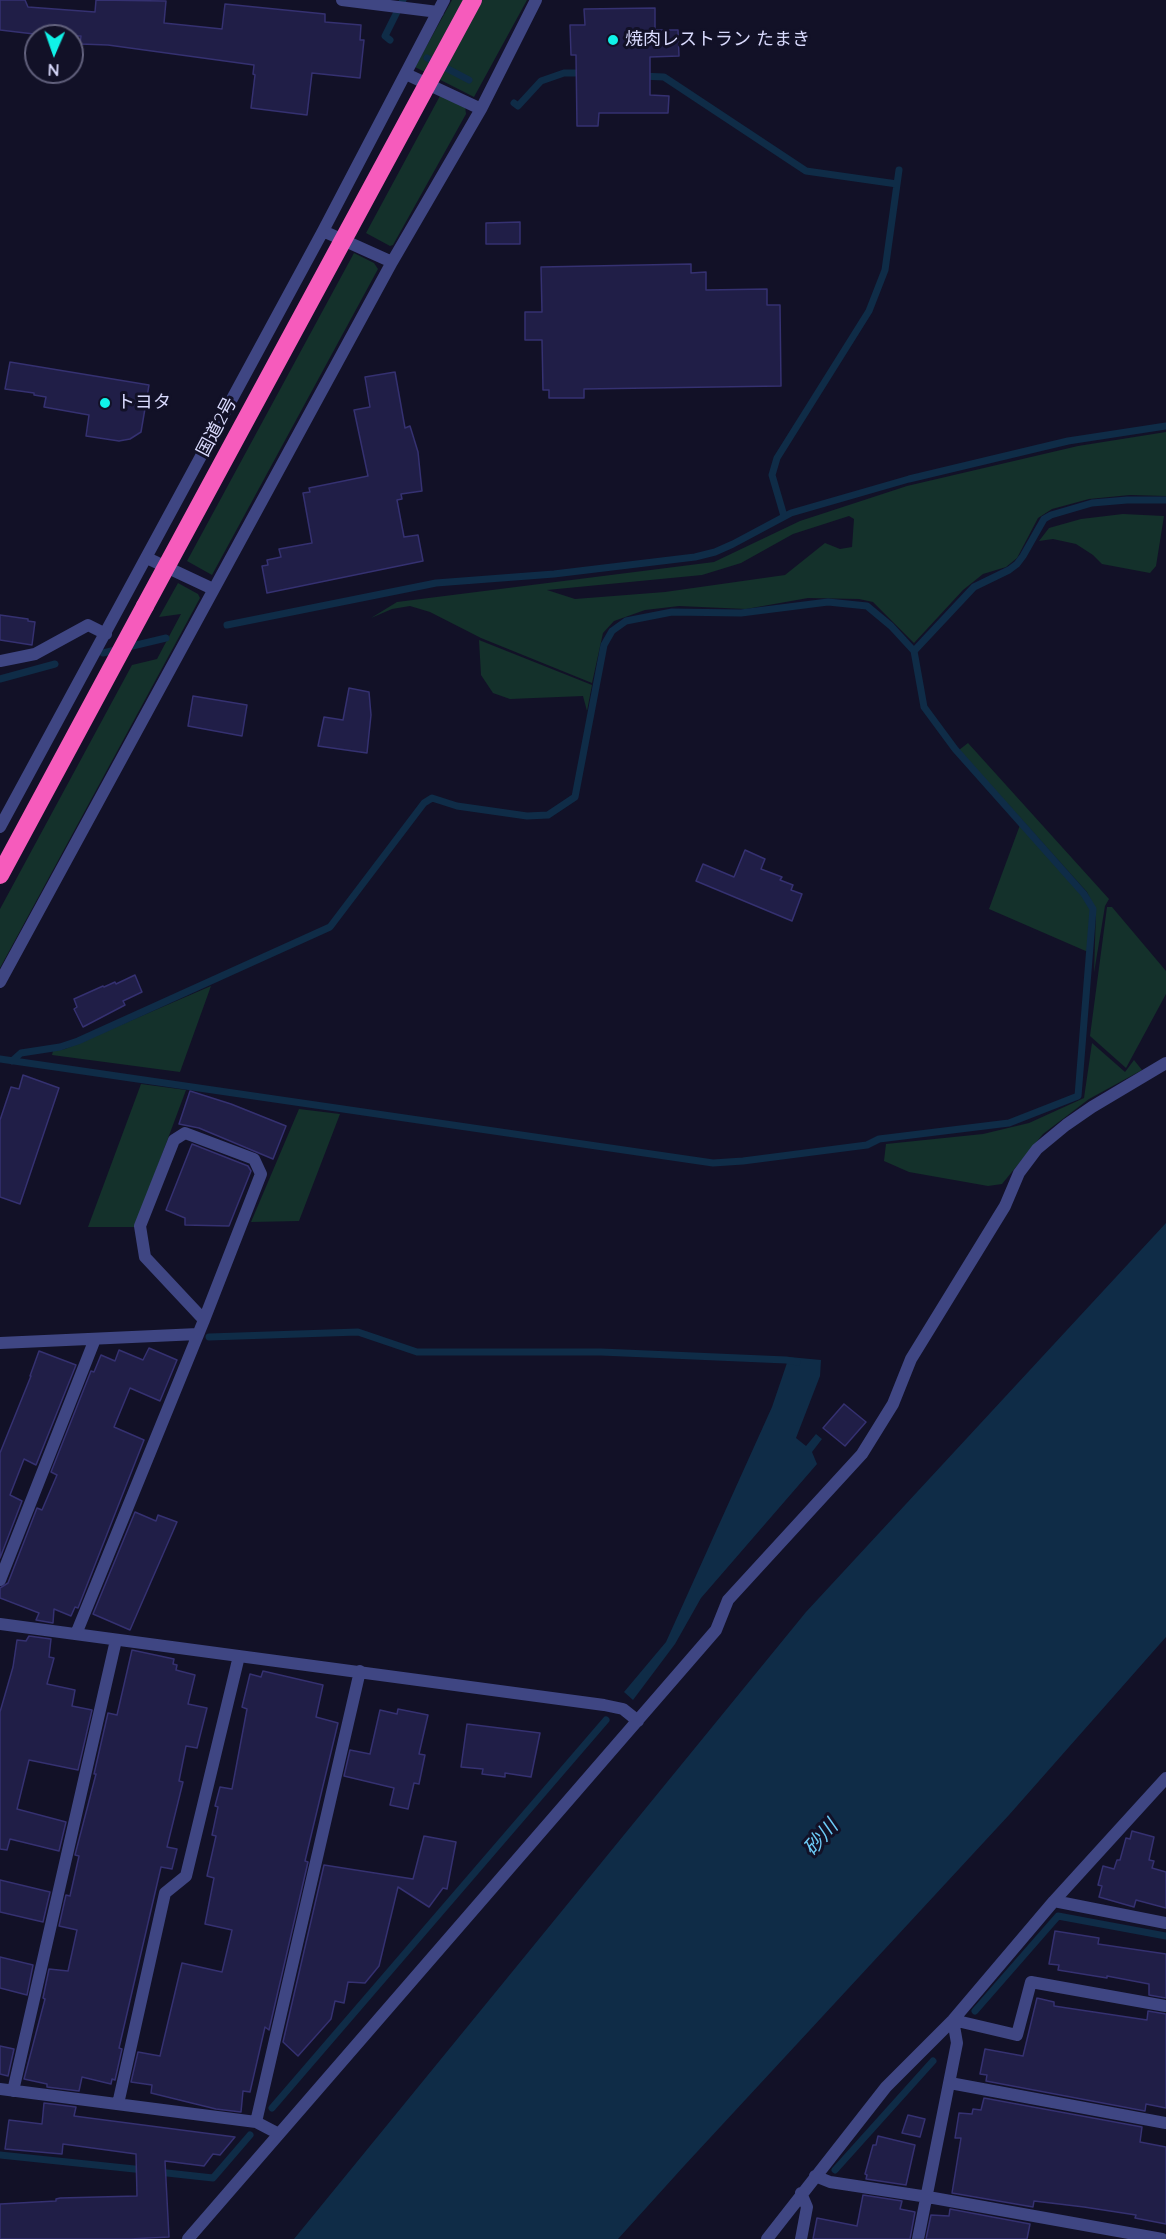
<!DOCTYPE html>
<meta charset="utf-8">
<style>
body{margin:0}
#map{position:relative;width:1166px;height:2239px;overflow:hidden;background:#121127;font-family:Quicksand,sans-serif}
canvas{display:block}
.north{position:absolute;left:24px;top:24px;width:60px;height:60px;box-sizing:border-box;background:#121127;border:2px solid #62617d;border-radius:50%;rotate:182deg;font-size:16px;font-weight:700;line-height:24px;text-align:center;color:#d9dafd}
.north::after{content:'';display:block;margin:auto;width:21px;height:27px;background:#10f2e8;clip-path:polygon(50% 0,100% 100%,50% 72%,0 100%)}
</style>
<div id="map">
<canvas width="1166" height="2239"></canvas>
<div class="north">N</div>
</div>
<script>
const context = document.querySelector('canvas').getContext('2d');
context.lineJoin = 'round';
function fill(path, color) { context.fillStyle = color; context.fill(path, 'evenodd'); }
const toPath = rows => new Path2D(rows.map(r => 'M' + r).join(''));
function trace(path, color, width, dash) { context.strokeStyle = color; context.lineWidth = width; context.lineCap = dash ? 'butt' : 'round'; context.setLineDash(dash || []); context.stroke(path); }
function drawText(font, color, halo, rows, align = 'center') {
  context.font = font + ' Quicksand,"Noto Sans JP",sans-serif'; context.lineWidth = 6; context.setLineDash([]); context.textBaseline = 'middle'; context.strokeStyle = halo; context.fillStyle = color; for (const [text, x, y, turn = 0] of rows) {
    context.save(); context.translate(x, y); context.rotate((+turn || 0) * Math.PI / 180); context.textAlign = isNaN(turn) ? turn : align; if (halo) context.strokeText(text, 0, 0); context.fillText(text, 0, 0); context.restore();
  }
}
const green = toPath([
 [452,0,527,0,474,97,415,67],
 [441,94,465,106,466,114,393,245,390,246,366,233],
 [354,253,374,263,378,269,212,575,187,561],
 [1166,432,1166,496,1130,495,1089,499,1052,509,1038,518,1017,558,1006,567,983,574,963,590,914,643,873,602,859,599,808,598,746,609,679,606,645,610,614,621,603,633,592,683,481,638,430,612,410,606,392,609,371,618,397,602,714,562,800,521,907,486,1078,446],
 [849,516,854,519,852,547,840,549,825,543,785,575,665,592,575,599,547,590,702,575,741,563,793,534],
 [1123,514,1164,516,1156,566,1150,573,1102,564,1093,555,1076,544,1053,539,1039,541,1049,528,1081,519],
 [178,583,198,594,200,598,0,968,0,909,132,665,157,659,181,614,159,617],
 [479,640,592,685,587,711,583,696,510,699,493,693,481,675],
 [968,743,1109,899,1105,906,1094,973,1096,911,1087,892,959,750],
 [1020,825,1082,894,1091,911,1088,952,989,909],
 [1107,907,1112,907,1166,971,1166,994,1126,1068,1090,1036],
 [211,986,180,1072,52,1055,53,1051,65,1049],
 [1092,1043,1125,1072,1134,1060,1142,1070,1089,1099,1043,1134,1002,1184,988,1186,909,1172,884,1161,886,1144,983,1134,1029,1123,1084,1098],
 [141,1084,186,1090,135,1227,88,1227],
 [299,1109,340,1114,299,1221,251,1222]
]);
const water = toPath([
 [1166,1223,1166,1637,1009,1815,684,2166,618,2239,294,2239,806,1612],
 [789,1357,821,1360,820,1376,796,1438,806,1446,816,1434,822,1439,812,1452,817,1464,701,1598,675,1644,633,1700,624,1692,666,1642,772,1407]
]);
const stream = toPath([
 [390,40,385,36,403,0],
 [427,58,469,80],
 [641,76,664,77,806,171,897,184],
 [514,103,518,106,541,81,564,73,585,73],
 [784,516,772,475,777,458,869,311,885,270,899,170],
 [227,625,436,583,554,574,695,557,715,552,733,544,791,513,909,479,1068,441,1166,426],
 [103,653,166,638],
 [0,679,55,664],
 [0,1059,713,1163,743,1161,867,1145,879,1139,1009,1123,1078,1096,1093,909,1084,894,955,749,924,707,914,651,974,587,1009,570,1017,564,1023,556,1044,519,1051,515,1092,503,1127,500,1166,500],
 [12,1061,21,1053,60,1047,78,1041,330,927,424,803,432,798,457,806,527,816,548,815,575,797,604,645,612,631,626,621,672,612,741,613,828,602,867,606,891,626,914,651],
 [209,1337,358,1332,417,1352,601,1352,786,1360,797,1362],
 [975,2011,1058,1916,1166,1936],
 [272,2108,606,1720],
 [0,2155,144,2170],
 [835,2170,933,2061],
 [158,2172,213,2178,250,2135]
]);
const building = toPath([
 [0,0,25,0,28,7,95,12,96,0,166,1,164,23,222,29,225,4,325,14,325,22,361,25,360,40,364,40,360,78,312,73,307,115,251,108,255,75,253,74,254,65,108,45,80,44,81,36,51,36,0,30,0,0],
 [655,8,655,30,678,30,679,56,650,57,650,95,669,96,668,113,599,113,598,126,577,126,576,55,571,55,570,25,585,25,584,9,655,8],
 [520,222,520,244,486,244,486,223,520,222],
 [691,264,691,273,706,272,706,290,767,289,767,305,780,305,781,386,584,389,584,398,549,398,549,390,543,390,542,340,525,340,525,312,542,312,541,267,691,264],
 [10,362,149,385,141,432,130,439,119,441,86,436,89,415,44,407,46,397,34,395,34,393,5,389,10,362],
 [395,372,405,428,410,426,418,452,422,491,401,494,402,499,397,500,404,537,418,535,423,561,267,593,262,566,268,565,267,560,281,557,279,549,312,543,303,493,310,492,309,488,368,476,354,410,370,407,365,377,395,372],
 [0,615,28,619,28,621,35,622,32,645,0,640,0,615],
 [349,688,369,692,371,715,367,753,318,746,324,717,343,720,349,688],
 [193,696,247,705,242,736,188,726,193,696],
 [745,850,765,859,761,869,782,877,780,880,793,885,791,890,802,894,792,921,696,881,703,864,734,877,745,850],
 [135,975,142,992,123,1001,125,1005,83,1027,74,1009,77,1007,74,999,103,986,104,987,115,982,116,984,135,975],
 [23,1075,59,1088,20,1204,0,1197,0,1120,11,1087,19,1089,23,1075],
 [190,1091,231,1104,286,1126,273,1159,199,1128,179,1124,190,1091],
 [192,1144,248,1166,251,1171,229,1226,185,1225,185,1218,166,1210,192,1144],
 [149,1348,177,1360,160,1401,130,1388,114,1427,144,1440,78,1608,75,1607,71,1616,54,1609,53,1623,36,1620,39,1613,0,1598,0,1588,8,1583,37,1508,42,1510,57,1475,51,1472,91,1371,94,1372,101,1355,115,1361,119,1350,143,1360,149,1348],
 [39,1351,76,1365,36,1465,24,1459,10,1495,22,1501,0,1558,0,1453,31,1376,30,1376,39,1351],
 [844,1404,866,1422,845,1446,823,1428,844,1404],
 [135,1512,156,1521,158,1515,177,1522,130,1630,93,1614,135,1512],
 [29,1636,51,1639,49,1657,54,1658,47,1684,75,1690,72,1706,92,1710,78,1770,29,1760,17,1809,66,1822,59,1851,10,1839,7,1850,0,1849,0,1712,13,1667,17,1640,26,1641,29,1636],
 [132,1650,174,1659,173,1664,177,1665,176,1670,195,1675,188,1704,207,1708,197,1748,186,1746,179,1781,183,1782,167,1847,177,1849,172,1869,161,1867,119,2048,122,2049,115,2080,112,2079,111,2084,82,2077,79,2091,47,2087,47,2084,24,2079,45,1999,43,1998,49,1969,68,1971,77,1930,59,1926,66,1895,70,1896,79,1856,75,1855,96,1774,94,1774,108,1713,117,1715,132,1650],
 [263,1671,323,1685,316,1717,338,1723,305,1861,308,1862,269,2030,265,2027,250,2092,243,2091,241,2112,216,2109,151,2093,152,2085,131,2082,138,2052,160,2056,182,1963,222,1972,232,1930,205,1924,214,1878,207,1876,216,1836,212,1835,218,1807,215,1806,220,1787,232,1789,247,1709,242,1707,250,1674,261,1677,263,1671],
 [398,1709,428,1715,419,1754,425,1755,419,1784,414,1783,408,1809,390,1805,394,1788,344,1776,350,1750,370,1754,380,1710,397,1714,398,1709],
 [467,1724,540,1733,531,1777,505,1773,505,1777,482,1774,483,1769,461,1767,467,1724],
 [1132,1831,1154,1837,1149,1860,1154,1861,1152,1868,1166,1872,1166,1908,1136,1900,1134,1907,1099,1897,1102,1886,1098,1885,1103,1866,1114,1869,1117,1860,1120,1860,1126,1838,1130,1839,1132,1831],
 [424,1836,456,1842,447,1889,443,1888,429,1907,398,1887,379,1966,365,1983,348,1982,344,2003,335,2001,331,2019,298,2056,283,2042,324,1865,413,1879,424,1836],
 [0,1880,50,1892,43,1922,0,1912,0,1880],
 [1055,1931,1099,1938,1098,1944,1166,1954,1166,1998,1149,1995,1149,1984,1107,1976,1107,1978,1058,1970,1059,1965,1049,1964,1055,1931],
 [0,1957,33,1965,27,1995,0,1988,0,1957],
 [1037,1998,1054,2002,1054,2006,1147,2020,1148,2011,1166,2014,1166,2108,1146,2104,1145,2111,986,2081,987,2075,980,2074,985,2049,1023,2056,1037,1998],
 [0,2046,14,2049,8,2076,0,2074,0,2046],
 [984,2098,1142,2127,1140,2142,1166,2147,1166,2224,1135,2218,1136,2215,1084,2207,1034,2201,1033,2207,952,2193,961,2138,955,2138,959,2113,972,2114,973,2109,981,2110,984,2098],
 [44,2103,76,2107,74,2116,235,2137,220,2155,213,2154,204,2166,165,2161,169,2237,130,2239,0,2239,0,2204,56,2201,56,2199,60,2198,137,2196,136,2154,63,2144,62,2154,5,2149,9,2120,42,2124,44,2103],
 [908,2115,925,2119,920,2137,902,2133,908,2115],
 [878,2136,915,2145,906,2185,866,2179,867,2175,865,2174,873,2145,876,2145,878,2136],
 [863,2195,902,2201,900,2209,915,2212,910,2239,813,2239,817,2218,857,2226,863,2195],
 [950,2209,1030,2224,1027,2239,926,2239,931,2215,949,2216,950,2209]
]);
const street = toPath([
 [342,0,438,12],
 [406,74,481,109],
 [323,231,392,262],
 [147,558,213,589],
 [0,661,35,654,88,625,106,634],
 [0,827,323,231,444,0],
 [0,982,392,262,481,109,536,0],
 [0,1343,198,1334],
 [0,1580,95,1339],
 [0,1624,604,1705,623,1709,638,1721],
 [76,1634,204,1320,261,1174,254,1159,185,1133,174,1140,140,1226,145,1257,204,1320],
 [1054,1901,1166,1923],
 [950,2083,1166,2123],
 [0,2089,256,2122,279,2134],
 [13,2091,116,1640],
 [118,2104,165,1893,186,1876,239,1656],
 [256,2122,360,1671],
 [815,2176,830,2182,928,2197,1162,2239],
 [188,2239,716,1630,728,1600,862,1454,893,1404,911,1359,1005,1206,1019,1173,1037,1149,1066,1125,1092,1107,1166,1063],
 [767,2239,886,2087,953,2020,1054,1901,1166,1778],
 [801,2239,807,2207,801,2193],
 [918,2239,957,2043,953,2020,1017,2035,1031,1982,1166,2006]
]);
const highway = toPath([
 [0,875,145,606]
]);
const highwayBridge = toPath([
 [145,606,473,0]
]);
const markers = [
 [613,40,6,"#10f2e8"],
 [105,403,6,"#10f2e8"]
];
const poiNames = [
 ["焼肉レストラン たまき",625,40],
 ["トヨタ",117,403]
];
const streetNames = [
 ["国道2号",217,427,-62]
];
const waterNames = [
 ["砂川",821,1838,-49]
];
fill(green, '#14312b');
fill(water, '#0f2c47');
trace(stream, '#0f2c47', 7);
fill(building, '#201e47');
trace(building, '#353171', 1.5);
trace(street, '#3f4683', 12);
trace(highway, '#f65bbc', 18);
trace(highwayBridge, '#f65bbc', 18);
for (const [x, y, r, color] of markers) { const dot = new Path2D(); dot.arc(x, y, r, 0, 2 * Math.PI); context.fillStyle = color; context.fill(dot); trace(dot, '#121127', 2); }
drawText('18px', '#d9dafd', '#121127', poiNames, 'left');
drawText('18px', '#d9dafd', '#121127', streetNames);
drawText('italic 20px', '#6dcbf7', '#121127', waterNames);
</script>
